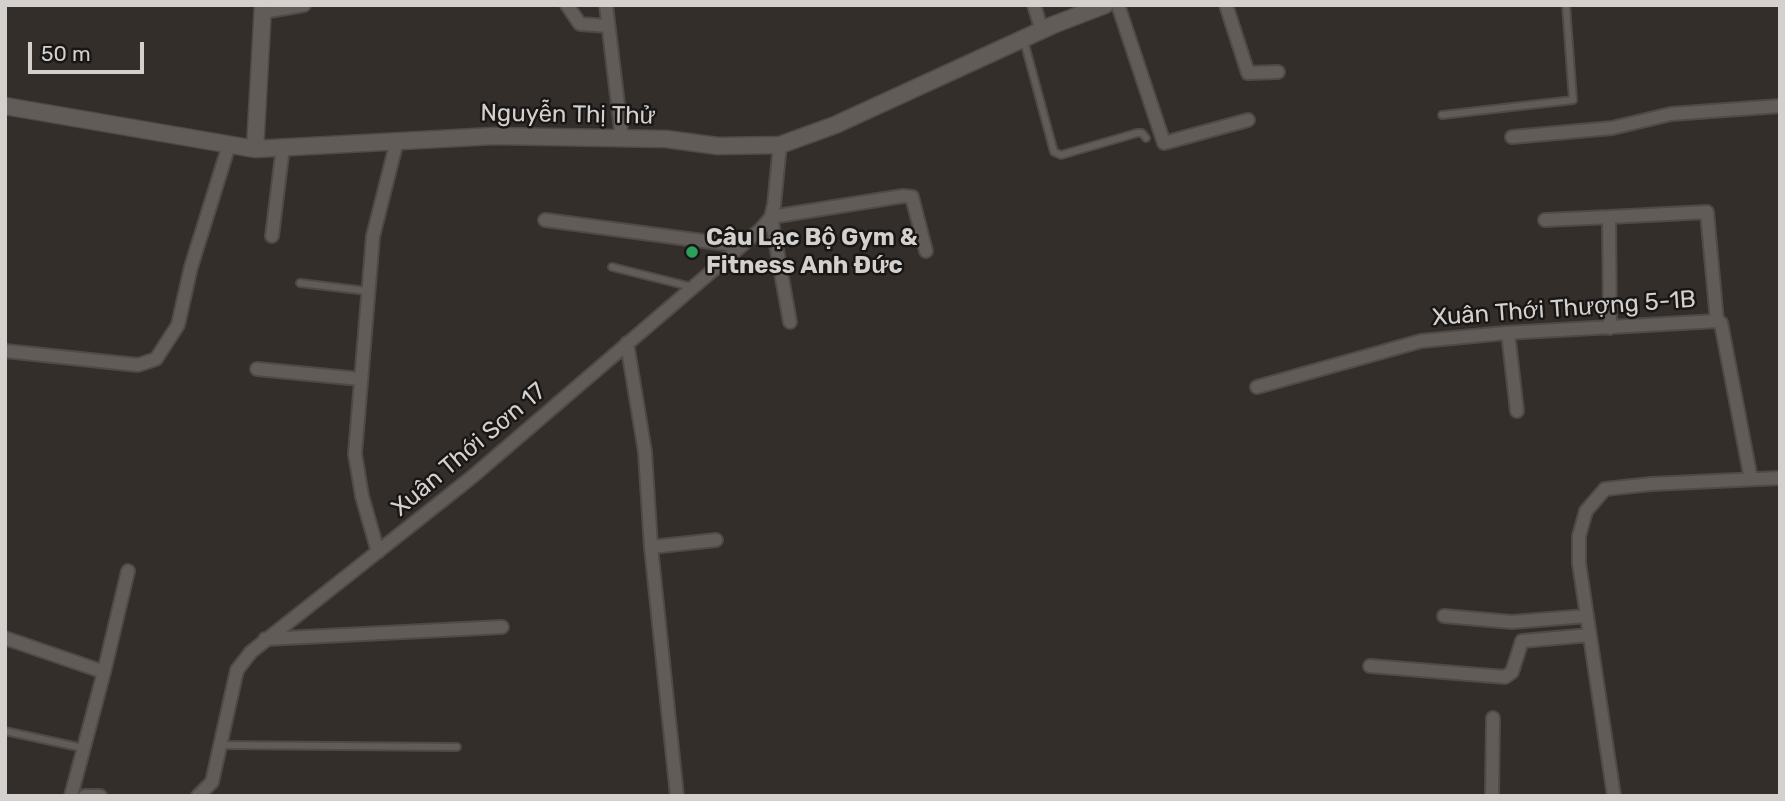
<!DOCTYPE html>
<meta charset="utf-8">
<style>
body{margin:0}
#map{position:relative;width:1785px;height:801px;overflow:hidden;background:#342e2b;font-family:Rubik,sans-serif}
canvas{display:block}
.frame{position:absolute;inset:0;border:7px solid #d4d0ce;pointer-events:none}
.scale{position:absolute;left:28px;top:42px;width:116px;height:32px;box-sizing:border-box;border:4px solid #d4d0ce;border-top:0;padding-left:9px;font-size:21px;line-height:24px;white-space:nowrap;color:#d4d0ce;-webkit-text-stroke:5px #191715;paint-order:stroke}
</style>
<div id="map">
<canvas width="1785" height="801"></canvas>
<div class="frame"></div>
<div class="scale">50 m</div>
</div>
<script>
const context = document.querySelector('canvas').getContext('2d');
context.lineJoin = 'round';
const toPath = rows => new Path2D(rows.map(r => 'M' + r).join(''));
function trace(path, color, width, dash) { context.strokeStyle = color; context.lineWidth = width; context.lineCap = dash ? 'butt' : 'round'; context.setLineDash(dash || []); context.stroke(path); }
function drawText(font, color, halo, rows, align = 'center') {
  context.font = font + ' Rubik,sans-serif'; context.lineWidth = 5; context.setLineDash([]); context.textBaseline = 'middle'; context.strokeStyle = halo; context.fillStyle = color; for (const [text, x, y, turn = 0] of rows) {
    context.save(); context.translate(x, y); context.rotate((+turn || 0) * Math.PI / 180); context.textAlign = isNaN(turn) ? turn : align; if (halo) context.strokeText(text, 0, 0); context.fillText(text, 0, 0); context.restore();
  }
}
const service = toPath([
 [1024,41,1054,152,1061,155,1137,133,1142,133,1146,138],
 [1442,115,1573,100,1566,5],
 [612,267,692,287],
 [300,283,367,291],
 [5,731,83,748],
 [221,745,457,747]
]);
const minor = toPath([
 [567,5,580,24,608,26],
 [606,5,622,138],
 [1034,5,1042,31],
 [1118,5,1164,143,1248,120],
 [1226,5,1248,73,1278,72],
 [263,12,304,5],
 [1512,137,1612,128,1671,114,1780,106],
 [1609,217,1707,212,1717,321],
 [545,220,741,246],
 [1545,220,1609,217,1610,328],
 [272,236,283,147],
 [790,322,771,217,903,196,912,197,926,251],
 [1508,333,1517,411],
 [627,343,645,452,651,547,677,796],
 [5,351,138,365,156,359,178,325,191,267,229,145],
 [257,369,360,379],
 [1257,387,1421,341,1505,333,1717,321,1721,323,1751,479],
 [651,547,716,540],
 [378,552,362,496,355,454,373,236,397,141],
 [1444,616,1512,622,1587,616],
 [5,638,104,672,71,796],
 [265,639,502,627],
 [1370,666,1505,677,1512,672,1522,641,1590,635],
 [104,672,128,571],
 [85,796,100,796],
 [198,796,212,782,237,670,251,652,472,477,761,229,771,217,774,205,780,145],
 [1492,796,1493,718],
 [1614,796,1579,563,1579,536,1586,511,1605,489,1651,484,1780,478]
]);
const tertiary = toPath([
 [5,106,255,149,494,136,666,139,718,146,780,145,835,125,1053,25,1105,5],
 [255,149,263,5]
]);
const markers = [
 [692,252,7,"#2e9e5b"]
];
const streetNames = [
 ["Nguyễn Thị Thử",568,115,1],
 ["Xuân Thới Thượng 5-1B",1564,309,-4],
 ["Xuân Thới Sơn 17",469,450,-40]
];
const poiNames = [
 ["Câu Lạc Bộ Gym &",706,238],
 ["Fitness Anh Đức",706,266]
];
trace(service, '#4f4a47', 10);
trace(minor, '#4f4a47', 16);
trace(tertiary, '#4f4a47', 19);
trace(service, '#625c58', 6);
trace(minor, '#625c58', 12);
trace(tertiary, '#625c58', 16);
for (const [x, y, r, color] of markers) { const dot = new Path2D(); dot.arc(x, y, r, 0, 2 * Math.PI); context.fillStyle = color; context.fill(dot); trace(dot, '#191715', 2.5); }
drawText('24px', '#d4d0ce', '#191715', streetNames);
drawText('bold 24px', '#d4d0ce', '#191715', poiNames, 'left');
</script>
